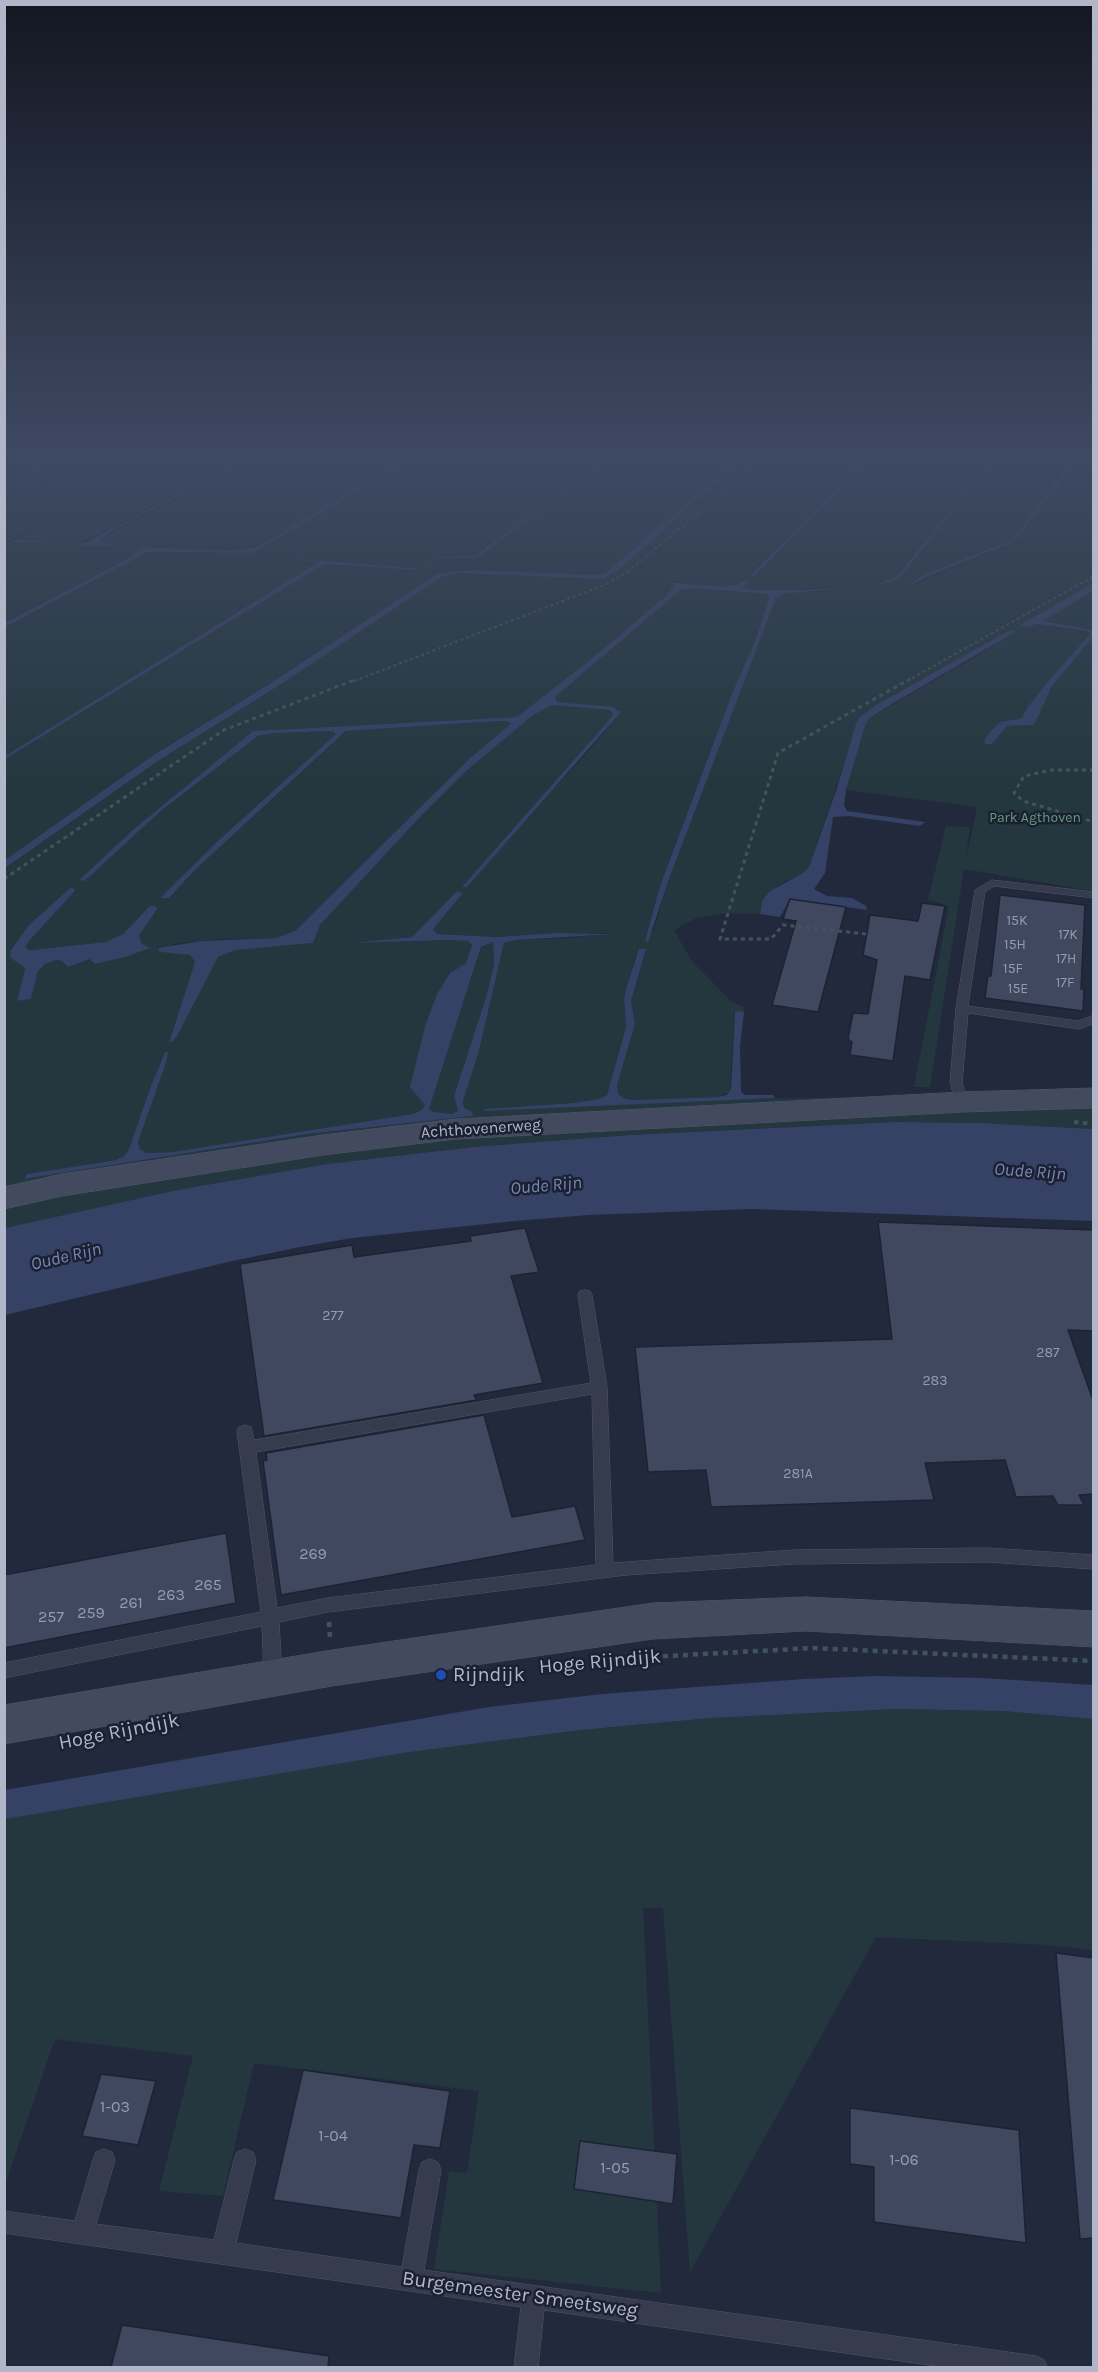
<!DOCTYPE html>
<style>
body{margin:0}
#map{position:relative;width:1098px;height:2372px;overflow:hidden;background:#22293d;font-family:Karla,sans-serif}
canvas{display:block}
.frame{position:absolute;inset:0;border:6px solid #b1b7c9;pointer-events:none}
</style>
<div id="map">
<canvas width="1098" height="2372"></canvas>
<div class="frame"></div>
</div>
<script>
const context = document.querySelector('canvas').getContext('2d');
context.lineJoin = 'round';
function fill(path, color) { context.fillStyle = color; context.fill(path, 'evenodd'); }
const toPath = rows => new Path2D(rows.map(r => 'M' + r).join(''));
function trace(path, color, width, dash) { context.strokeStyle = color; context.lineWidth = width; context.lineCap = dash ? 'butt' : 'round'; context.setLineDash(dash || []); context.stroke(path); }
function drawText(font, color, halo, rows, align = 'center') {
  context.font = font + ' Karla,sans-serif'; context.lineWidth = 5; context.setLineDash([]); context.textBaseline = 'middle'; context.strokeStyle = halo; context.fillStyle = color; for (const [text, x, y, turn = 0] of rows) {
    context.save(); context.translate(x, y); context.rotate((+turn || 0) * Math.PI / 180); context.textAlign = isNaN(turn) ? turn : align; if (halo) context.strokeText(text, 0, 0); context.fillText(text, 0, 0); context.restore();
  }
}
const green = toPath([
 [30,453,48,454,114,453,5,501,5,465],
 [118,453,182,453,5,543,5,503],
 [185,453,266,453,243,459,76,545,118,547,121,545,101,542,100,539,253,458,272,453,413,453,255,548,232,551,142,547,127,559,5,623,5,545,13,542,62,544,18,539],
 [418,453,540,453,463,507,542,453,613,453,475,556,438,557,422,567,414,568,360,565,336,561,264,557,319,562,297,578,5,756,5,627,148,552,252,553,301,526],
 [615,453,744,453,606,573,596,575,471,570,437,574,263,688,164,748,5,860,5,759,324,564,414,570,439,558,464,558,482,555],
 [750,453,870,453,749,574,754,576,876,453,997,453,897,576,889,581,876,584,878,585,893,582,902,575,1000,453,1077,453,1011,540,924,575,911,586,1011,543,1083,453,1093,453,1093,583,1020,625,1026,627,1038,624,1087,631,1090,634,1044,686,1027,708,1023,718,1000,722,984,742,992,744,1007,726,1025,725,1043,703,1052,686,1093,637,1093,891,964,869,930,1087,914,1087,949,906,928,900,946,826,970,827,965,863,977,807,846,790,866,723,871,717,981,654,1013,630,1010,630,876,705,860,717,809,867,803,873,775,887,762,901,760,914,730,913,698,917,674,930,691,960,731,1001,745,1008,744,1012,734,1012,730,1092,717,1097,634,1100,626,1099,618,1094,617,1085,635,1024,631,1001,646,950,636,955,627,985,624,999,626,1027,607,1095,599,1099,573,1103,485,1109,687,1100,1093,1093,1093,1129,982,1123,896,1122,629,1135,473,1147,327,1164,177,1190,5,1228,5,868,158,761,283,683,442,576,458,573,604,579,624,566],
 [744,580,744,589,771,591,862,585,842,589,782,594,776,598,668,882,654,929,645,941,660,886,733,691,755,641,768,602,769,598,766,594,695,588,682,589,555,697,557,702,616,708,621,712,587,753,463,886,609,720,613,714,610,710,552,705,532,716,465,772,419,818,320,925,313,943,236,950,218,957,169,1041,195,962,190,955,176,953,172,944,217,939,276,938,295,931,470,758,511,725,507,721,500,721,347,731,196,869,169,898,219,840,336,734,333,731,274,733,258,736,162,810,89,877,79,880,134,829,253,731,517,717,591,659,666,596,674,584,666,581,722,587,736,585],
 [70,888,73,893,29,941,26,946,31,950,106,942,119,937,158,909,139,936,142,944,93,964,90,959,68,967,62,961,57,960,45,964,38,971,31,999,17,1001,25,968,10,950,28,926],
 [457,891,463,893,433,929,437,934,496,937,557,933,615,933,570,938,516,940,504,943,479,1051,463,1101,464,1108,473,1116,308,1134,24,1179,27,1174,116,1160,124,1156,129,1149,162,1057,138,1142,140,1149,146,1153,172,1152,413,1114,422,1110,425,1105,422,1041,426,1023,437,994,450,973,466,963,472,945,468,941,451,940,358,943,412,937],
 [1093,591,1093,630,1043,621,1044,619],
 [493,942,494,964,487,994,454,1096,458,1111,451,1114,434,1113,429,1109,479,953,481,947],
 [896,1709,1003,1711,1093,1719,1093,1950,1048,1945,876,1937,690,2272,663,1908,643,1908,661,2293,434,2269,449,2172,467,2173,479,2091,254,2063,223,2196,159,2191,193,2056,55,2039,5,2185,5,1819,410,1752,581,1730,711,1718]
]);
const water = toPath([
 [182,453,185,453,18,539,63,544,13,542,5,545],
 [266,453,272,453,247,460,108,533,99,541,121,547,75,545,87,542,243,459],
 [413,453,418,453,301,526,252,553,148,552,5,627,5,623,127,559,142,547,232,551,255,548],
 [613,453,615,453,482,555,470,558,439,558,424,567,414,570,324,564,5,759,5,756,319,562,264,556,414,568,422,567,438,557,475,556],
 [744,453,750,453,624,566,604,579,458,573,443,576,283,683,158,761,5,868,5,860,155,754,263,688,437,574,471,570,596,575,606,573],
 [870,453,876,453,754,576,750,575],
 [997,453,1000,453,902,575,893,582,876,585,897,576],
 [1077,453,1083,453,1014,542,926,577,912,585,909,585,924,575,1011,540],
 [747,579,749,580,743,587,752,590,803,590,865,586,782,594,776,598,668,882,648,942,645,941,660,886,733,691,755,641,768,602,769,597,766,594,695,588,682,589,555,697,557,702,613,707,621,712,467,887,462,887,609,720,613,714,610,710,552,705,532,716,465,772,419,818,320,925,313,943,236,950,218,957,177,1036,173,1041,169,1042,195,962,190,955,161,952,158,950,159,948,201,941,276,938,295,931,470,758,511,724,507,721,500,721,346,731,196,869,169,898,160,898,219,840,336,734,333,731,274,733,258,736,162,810,89,877,84,881,79,880,134,829,253,731,517,717,591,659,666,596,674,585,665,582,722,587,736,585],
 [1093,583,1093,591,1043,621,1093,630,1093,637,1052,686,1034,725,1007,726,992,744,986,744,984,742,989,733,1000,722,1022,718,1027,708,1044,686,1090,634,1087,631,1038,624,1026,627,1020,625],
 [1010,630,1017,631,895,702,871,717,866,723,846,790,844,805,847,811,925,822,920,826,849,816,833,817,825,873,814,889,827,896,852,898,866,906,867,910,790,899,780,917,760,914,762,901,770,891,803,873,809,867,837,788,856,724,860,717,876,705],
 [70,888,75,889,73,893,29,941,26,946,28,949,31,950,106,942,123,934,150,906,154,906,158,908,139,936,142,944,150,948,125,957,94,964,90,959,68,967,62,961,57,960,45,964,38,971,31,999,17,1001,25,968,11,958,10,951,28,926],
 [457,891,463,893,433,929,437,934,496,937,557,933,615,934,516,940,504,943,479,1051,463,1101,464,1108,472,1112,473,1116,308,1134,24,1179,27,1174,116,1160,124,1156,129,1149,151,1086,165,1052,168,1052,167,1060,138,1142,140,1149,146,1153,172,1152,413,1114,422,1110,425,1105,410,1087,426,1023,437,994,450,973,466,963,472,945,468,941,451,940,353,943,412,937],
 [493,942,494,964,487,994,454,1096,458,1111,451,1114,434,1112,429,1109,479,953,481,947],
 [639,949,646,949,631,1001,635,1024,617,1085,618,1094,626,1099,634,1100,717,1097,727,1095,731,1089,735,1011,744,1012,740,1046,741,1092,745,1095,773,1095,775,1098,484,1111,485,1109,573,1103,599,1099,607,1095,626,1027,624,999,627,985],
 [896,1122,982,1123,1093,1129,1093,1221,752,1209,588,1215,515,1221,352,1238,300,1247,228,1262,5,1315,5,1228,177,1190,327,1164,473,1147,629,1135],
 [876,1676,983,1678,1093,1685,1093,1719,1003,1711,896,1709,711,1718,581,1730,410,1752,5,1819,5,1790,489,1707,602,1694,804,1679]
]);
const building = toPath([
 [1000,895,1085,905,1081,989,1084,989,1083,1011,985,998,988,976,991,976,1000,895],
 [790,899,846,907,818,1012,772,1005,796,921,783,919,790,899],
 [922,903,945,906,930,980,905,976,893,1061,850,1055,852,1042,848,1039,853,1013,868,1014,877,960,863,955,870,915,918,921,922,903],
 [878,1222,1094,1230,1094,1331,1068,1330,1094,1403,1094,1494,1079,1495,1084,1505,1058,1505,1053,1496,1016,1497,1005,1460,925,1463,934,1500,711,1507,706,1470,648,1472,635,1347,892,1339,878,1222],
 [525,1228,539,1272,511,1276,543,1383,474,1395,477,1400,264,1436,240,1264,352,1245,354,1257,471,1241,470,1236,525,1228],
 [484,1415,512,1517,575,1506,585,1540,281,1595,263,1461,267,1460,266,1453,484,1415],
 [226,1533,236,1603,4,1648,4,1575,226,1533],
 [1056,1953,1094,1958,1094,2238,1080,2239,1056,1953],
 [303,2070,450,2091,440,2148,414,2145,401,2218,273,2200,303,2070],
 [101,2074,156,2081,138,2145,82,2136,101,2074],
 [850,2108,1019,2130,1026,2243,874,2222,874,2167,850,2164,850,2108],
 [580,2141,677,2154,673,2204,574,2189,580,2141],
 [122,2325,329,2356,328,2367,111,2367,122,2325]
]);
const pathFar3 = toPath([
 [4,460,20,453],
 [4,469,38,453],
 [4,485,62,453],
 [354,681,607,584,630,570,770,453],
 [907,681,1094,576]
]);
const pathFar2 = toPath([
 [1094,770,1052,770,1024,776,1014,793,1023,801,1094,822],
 [4,879,224,730,357,679],
 [866,934,783,925,771,939,720,939,778,753,910,679]
]);
const pathFar1 = toPath([
 [1074,1122,1094,1124]
]);
const path = toPath([
 [329,1622,330,1638],
 [613,1659,813,1648,1094,1661]
]);
const lane = toPath([
 [992,880,1094,892,1094,898,994,886,985,892,968,1006,1078,1021,1094,1015,1094,1023,1080,1029,968,1013,962,1083,968,1102,962,1106,956,1102,950,1083,956,1009,975,890,992,880],
 [585,1290,590,1291,592,1295,607,1387,613,1563,794,1550,988,1548,1094,1555,1094,1569,988,1562,794,1564,626,1575,328,1612,279,1622,282,1676,279,1681,273,1684,267,1681,264,1676,262,1626,4,1678,4,1663,261,1612,237,1431,239,1427,245,1425,251,1427,254,1440,591,1383,578,1295,580,1291,585,1290],
 [592,1394,596,1565,328,1598,277,1608,256,1452,592,1394],
 [104,2149,112,2152,115,2160,96,2224,214,2240,234,2160,237,2152,245,2149,253,2152,256,2160,236,2243,402,2267,419,2170,422,2162,430,2159,438,2162,441,2170,424,2270,1036,2356,1044,2360,1048,2368,950,2368,544,2310,538,2368,514,2368,521,2307,4,2233,4,2211,75,2221,93,2160,96,2152,104,2149]
]);
const secondary = toPath([
 [1094,1088,1094,1108,962,1112,456,1139,323,1155,62,1196,4,1209,4,1187,62,1174,323,1135,456,1119,962,1092,1094,1088],
 [806,1597,1094,1611,1094,1647,806,1631,653,1639,332,1686,4,1744,4,1705,332,1650,653,1603,806,1597]
]);
const markers = [
 [441,1675,6,"#1a4fb4"]
];
const farParknames = [
 ["Park Agthoven",1035,818]
];
const numberNames = [
 ["15K",1017,921],
 ["17K",1068,935],
 ["15H",1015,945],
 ["17H",1066,959],
 ["15F",1013,969],
 ["17F",1065,983],
 ["15E",1018,989],
 ["277",333,1316],
 ["287",1048,1353],
 ["283",935,1381],
 ["281A",798,1474]
];
const streetNames = [
 ["Achthovenerweg",481,1129,-4]
];
const nearNumbernames = [
 ["269",313,1554],
 ["265",208,1585],
 ["263",171,1595],
 ["261",131,1603],
 ["259",91,1613],
 ["257",51,1617],
 ["1-03",115,2107],
 ["1-04",333,2136],
 ["1-06",904,2160],
 ["1-05",615,2168]
];
const waterNames = [
 ["Oude Rijn",1030,1172,4],
 ["Oude Rijn",546,1186,-5],
 ["Oude Rijn",66,1257,-13]
];
const nearStreetnames = [
 ["Hoge Rijndijk",600,1662,-5],
 ["Hoge Rijndijk",119,1732,-11],
 ["Burgemeester Smeetsweg",520,2295,8]
];
const nearPoinames = [
 ["Rijndijk",453,1675]
];
fill(green, '#24373e');
fill(water, '#354265');
fill(building, '#40485f');
trace(building, '#1d2334', 1.5);
trace(lane, '#515768', 1);
trace(secondary, '#515768', 1);
trace(pathFar3, '#42545b', 2, [3, 3]);
trace(pathFar2, '#42545b', 3, [4, 4]);
trace(pathFar1, '#42545b', 4, [4.5, 4.5]);
trace(path, '#42545b', 4.5, [5, 5]);
fill(lane, '#363c4d');
fill(secondary, '#434a60');
const sky = context.createLinearGradient(0, 0, 0, 785);
sky.addColorStop(0, '#131722');
sky.addColorStop(0.58, '#3e4962');
sky.addColorStop(1, '#3e496200');
context.fillStyle = sky;
context.fillRect(0, 0, 1098, 785);
for (const [x, y, r, color] of markers) { const dot = new Path2D(); dot.arc(x, y, r, 0, 2 * Math.PI); context.fillStyle = color; context.fill(dot); trace(dot, '#1b2132', 2); }
drawText('14px', '#679b7b', '#1b2132', farParknames);
drawText('14px', '#959bae', null, numberNames);
drawText('16px', '#b1b7c9', '#1b2132', streetNames);
drawText('16px', '#959bae', null, nearNumbernames);
drawText('italic 18px', '#7788b2', '#1b2132', waterNames);
drawText('20px', '#b1b7c9', '#1b2132', nearStreetnames);
drawText('20px', '#b1b7c9', '#1b2132', nearPoinames, 'left');
</script>
